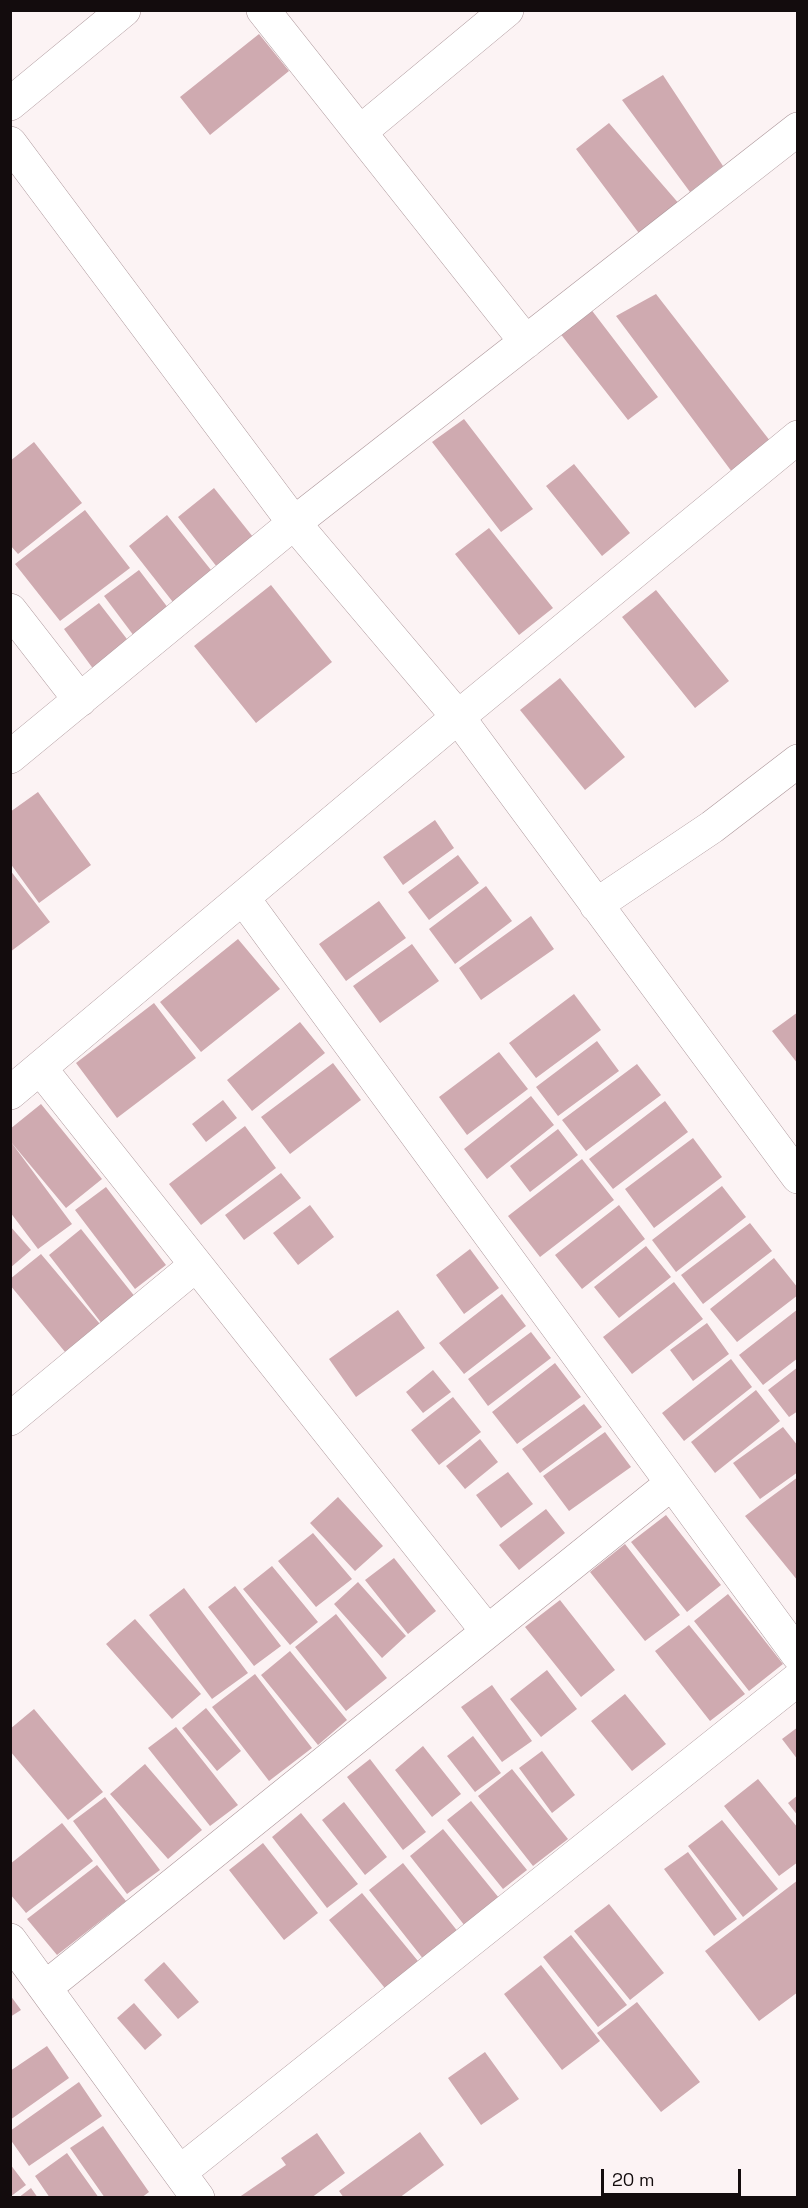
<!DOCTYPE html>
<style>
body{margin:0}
#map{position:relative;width:808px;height:2208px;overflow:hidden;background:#fcf3f4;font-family:"Space Grotesk",sans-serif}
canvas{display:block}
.frame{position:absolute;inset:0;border:12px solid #130c0d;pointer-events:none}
.scale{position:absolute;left:601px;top:2169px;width:140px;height:27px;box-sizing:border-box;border:3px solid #130c0d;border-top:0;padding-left:8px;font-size:18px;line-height:21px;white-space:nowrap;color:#130c0d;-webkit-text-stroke:4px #fcf3f4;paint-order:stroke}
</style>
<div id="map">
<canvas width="808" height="2208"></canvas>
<div class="frame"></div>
<div class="scale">20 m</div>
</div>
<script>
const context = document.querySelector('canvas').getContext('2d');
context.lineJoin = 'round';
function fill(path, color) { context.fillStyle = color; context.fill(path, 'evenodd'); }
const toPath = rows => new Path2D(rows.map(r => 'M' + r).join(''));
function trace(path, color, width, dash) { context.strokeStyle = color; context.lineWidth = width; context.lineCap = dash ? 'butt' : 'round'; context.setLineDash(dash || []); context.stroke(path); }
const building = toPath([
 [259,34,289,71,210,135,180,97],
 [663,75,723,166,690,192,622,100],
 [609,123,681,206,641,236,576,149],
 [656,294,774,446,735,476,616,316],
 [590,308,658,397,628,420,559,332],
 [464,419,533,509,501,532,432,442],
 [34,442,82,503,18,554,10,545,10,461],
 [574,464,630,533,602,556,546,486],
 [214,488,261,547,224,576,178,517],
 [85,510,130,568,60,621,15,564],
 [167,515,215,575,176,606,129,546],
 [489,528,553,608,519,635,455,554],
 [139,570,172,613,137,640,104,596],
 [271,585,332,662,256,723,194,646],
 [656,590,729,681,695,708,622,617],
 [99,603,130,643,94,670,64,629],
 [560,678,625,757,585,790,520,710],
 [38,792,91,865,39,903,10,863,10,812],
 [435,820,454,848,403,885,383,857],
 [458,855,479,883,429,920,408,892],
 [10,870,50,922,10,952],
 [486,886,512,921,455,964,429,929],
 [379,901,406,938,346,981,319,944],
 [531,916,554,949,481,1000,459,968],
 [238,939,280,989,201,1052,160,1002],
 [412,944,439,981,380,1023,353,986],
 [574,994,601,1030,536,1078,509,1043],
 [154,1003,196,1058,117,1118,76,1063],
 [798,1012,798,1064,772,1031],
 [300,1022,325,1053,252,1111,227,1080],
 [597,1041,619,1071,558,1116,536,1087],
 [499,1052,528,1089,467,1135,439,1097],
 [333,1063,361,1100,290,1154,261,1117],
 [637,1064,661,1095,586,1151,562,1120],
 [531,1096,554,1125,487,1179,464,1149],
 [223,1100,237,1118,206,1142,192,1124],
 [665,1101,688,1132,613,1189,589,1159],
 [41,1104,102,1179,66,1208,11,1142,72,1224,38,1249,10,1212,10,1129],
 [245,1126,276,1168,201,1225,169,1184],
 [558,1129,578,1155,530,1192,510,1166],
 [693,1138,722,1177,654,1228,625,1189],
 [582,1159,614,1200,540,1257,508,1216],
 [281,1173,301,1198,244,1240,225,1215],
 [722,1186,746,1217,676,1272,652,1240],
 [106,1187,166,1265,135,1289,75,1210],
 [310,1205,334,1237,298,1265,273,1233],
 [619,1205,645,1239,582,1289,555,1255],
 [750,1223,772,1251,703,1304,681,1275],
 [10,1226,31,1250,10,1268],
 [81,1229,140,1303,106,1329,49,1255],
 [646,1246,671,1277,619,1318,594,1287],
 [470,1249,499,1288,464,1314,436,1275],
 [41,1254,105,1330,70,1358,10,1285,10,1279],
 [774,1258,798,1288,798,1295,737,1342,710,1309],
 [674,1282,703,1319,632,1374,603,1337],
 [502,1294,526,1326,464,1374,439,1343],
 [798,1309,798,1358,763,1385,739,1355],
 [398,1310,425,1348,356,1397,329,1359],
 [707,1323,729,1354,693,1381,670,1350],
 [531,1332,551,1358,488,1406,468,1379],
 [731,1359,752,1387,684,1441,662,1413],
 [555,1363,581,1397,517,1444,492,1412],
 [798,1367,798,1411,789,1417,768,1390],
 [433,1370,451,1392,423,1413,406,1392],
 [756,1390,780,1421,715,1473,691,1442],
 [453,1397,481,1432,439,1465,411,1430],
 [584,1404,602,1427,540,1473,522,1449],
 [783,1427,798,1446,798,1472,760,1499,733,1463],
 [605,1432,631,1467,569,1511,543,1476],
 [480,1439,498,1462,465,1489,446,1466],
 [508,1472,533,1504,501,1528,476,1495],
 [798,1477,798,1581,745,1516],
 [338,1497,383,1546,355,1571,310,1523],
 [546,1509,565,1533,519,1570,499,1545],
 [666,1515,721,1585,687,1612,631,1542],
 [313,1533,352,1579,316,1607,278,1561],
 [625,1544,680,1615,645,1641,590,1572],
 [394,1558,436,1611,408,1634,365,1580],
 [272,1566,318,1622,290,1645,243,1589],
 [358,1582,406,1636,382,1658,334,1604],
 [235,1586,281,1646,254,1666,208,1607],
 [184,1588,248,1673,212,1699,149,1615],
 [728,1594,783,1664,749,1691,694,1621],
 [560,1600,615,1670,581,1697,525,1627],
 [336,1614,387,1678,346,1711,295,1647],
 [135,1619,201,1694,172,1719,106,1644],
 [689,1625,745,1694,710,1721,655,1651],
 [290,1651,347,1720,318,1745,261,1675],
 [547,1670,577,1709,541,1737,510,1699],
 [255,1674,312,1748,269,1781,212,1707],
 [492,1685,532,1741,502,1762,461,1707],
 [625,1694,666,1744,632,1771,591,1721],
 [206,1708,241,1751,217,1771,182,1728],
 [34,1709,103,1792,68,1820,10,1751,10,1729],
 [176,1727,238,1805,210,1826,148,1748],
 [798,1727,798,1760,782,1739],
 [473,1736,501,1773,475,1792,447,1756],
 [423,1746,461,1794,432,1817,395,1770],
 [542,1751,575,1795,552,1813,519,1768],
 [370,1759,426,1832,403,1850,347,1777],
 [145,1764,202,1830,168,1859,110,1794],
 [512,1769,568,1839,533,1866,478,1796],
 [758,1779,798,1828,798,1862,779,1876,724,1806],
 [798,1795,798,1816,788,1803],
 [105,1797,160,1870,127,1894,73,1821],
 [471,1801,527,1870,503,1889,447,1820],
 [344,1802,387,1857,365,1875,322,1820],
 [301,1813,358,1884,327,1908,272,1837],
 [722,1820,778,1889,743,1917,688,1846],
 [62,1823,93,1861,26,1913,10,1894,10,1864],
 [443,1829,499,1898,465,1926,410,1856],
 [263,1843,318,1913,284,1940,229,1870],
 [688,1852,737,1919,714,1936,664,1869],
 [403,1863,459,1933,424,1960,369,1890],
 [97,1865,126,1901,57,1955,27,1919],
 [798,1880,798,1992,759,2021,705,1951],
 [362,1893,427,1972,393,1998,329,1920],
 [609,1904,664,1973,630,2000,574,1931],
 [571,1935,627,2005,598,2027,543,1957],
 [164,1962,199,2002,178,2019,144,1980],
 [541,1965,600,2041,562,2070,504,1994],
 [10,1995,21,2010,10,2017],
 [637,2002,700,2082,661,2112,597,2033],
 [134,2003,162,2035,145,2050,117,2018],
 [47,2046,69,2078,10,2120,10,2071],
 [485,2052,519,2099,481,2125,448,2078],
 [79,2082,102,2116,29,2166,10,2139,10,2131],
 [103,2126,149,2192,141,2198,105,2198,70,2148],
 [420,2132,444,2165,399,2198,344,2198,339,2191],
 [317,2133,345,2173,311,2198,238,2198,286,2165,281,2158],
 [67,2153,99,2198,50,2198,35,2176],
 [10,2164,26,2185,10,2197],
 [31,2188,38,2198,18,2198]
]);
const street = toPath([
 [263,10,526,342],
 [10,104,124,10],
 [360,132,507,10],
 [10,143,294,523,458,717,798,1177],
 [10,610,80,700],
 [10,757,294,523,798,129],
 [243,898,798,1655],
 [596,905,712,827,798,761],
 [40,1068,487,1631],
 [10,1093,458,717,798,437],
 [10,1419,196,1265],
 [10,1940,198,2198],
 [46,1987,671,1484],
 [180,2172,798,1679]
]);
fill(building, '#cfaab0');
trace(street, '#ac969a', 34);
trace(street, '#fff', 33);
</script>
